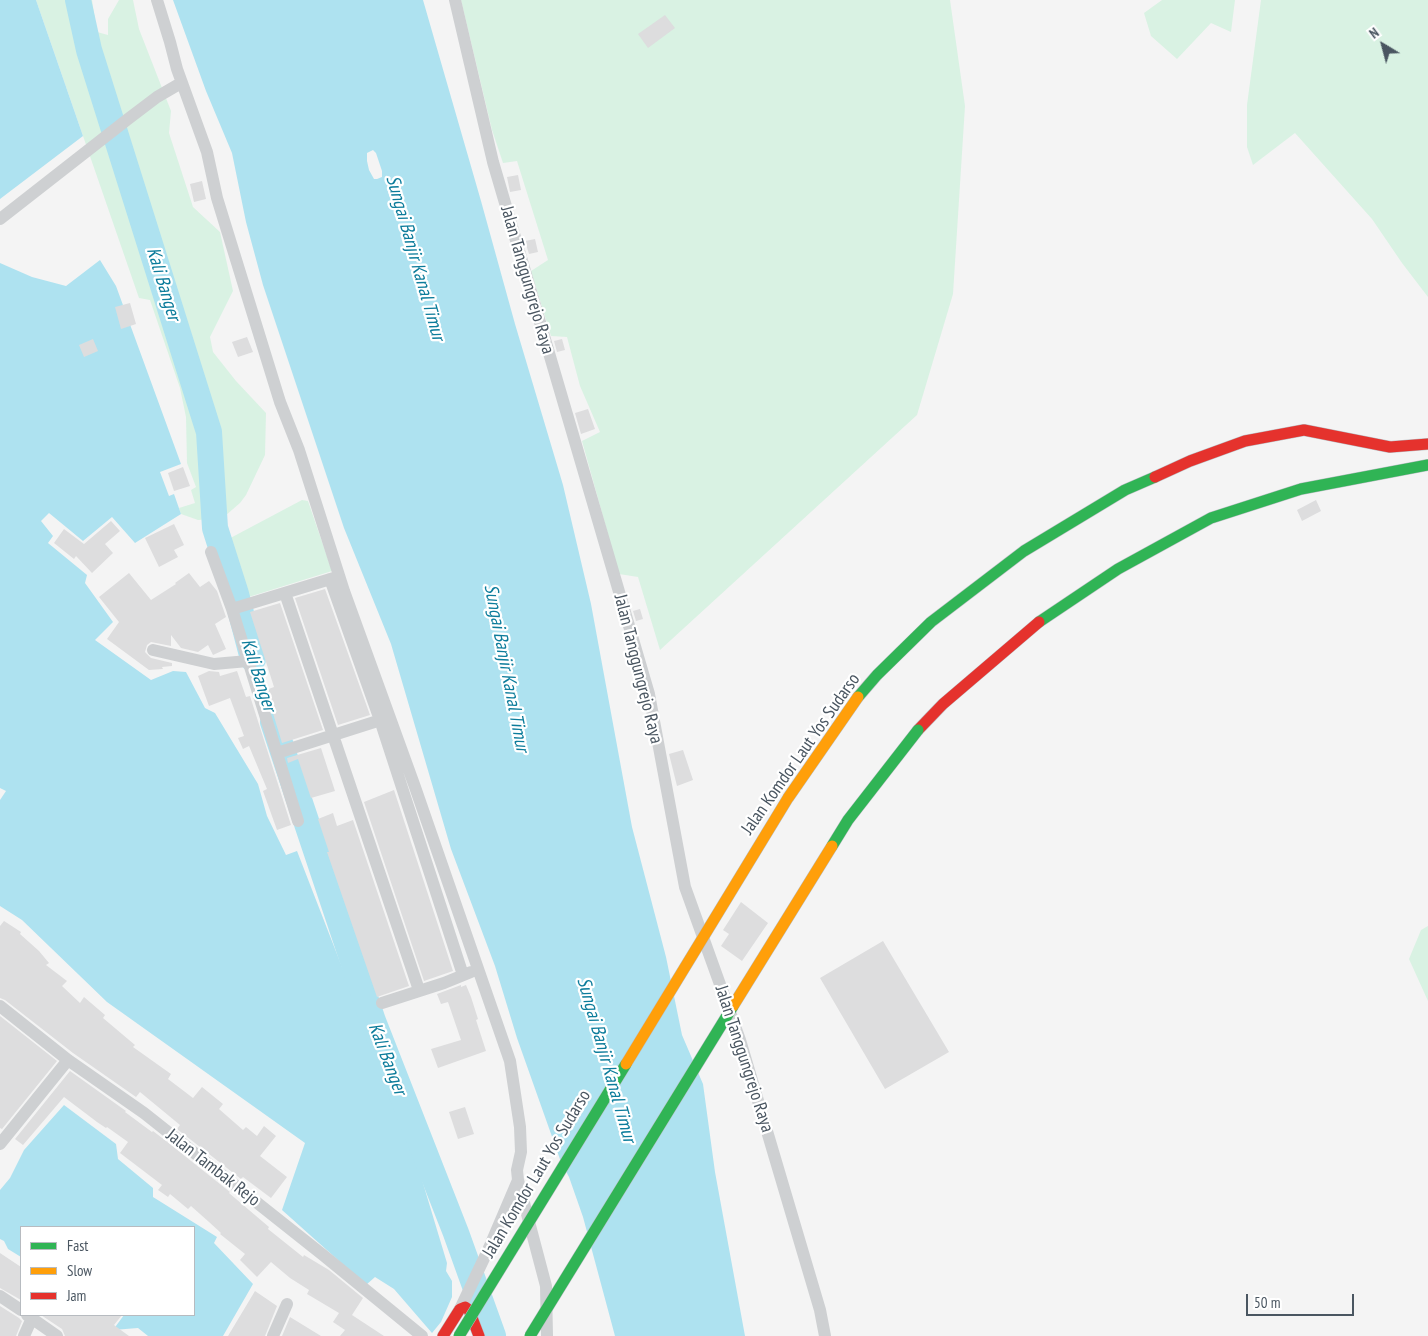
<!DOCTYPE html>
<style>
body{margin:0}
#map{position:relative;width:1428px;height:1336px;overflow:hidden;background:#f4f4f4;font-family:"PT Sans Narrow",sans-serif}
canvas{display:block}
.legend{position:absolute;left:20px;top:1226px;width:175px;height:90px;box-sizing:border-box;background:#fff;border:1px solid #b7bbc0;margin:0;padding:6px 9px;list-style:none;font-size:15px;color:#4a5661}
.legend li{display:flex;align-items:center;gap:10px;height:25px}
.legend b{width:25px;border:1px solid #b7bbc0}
.north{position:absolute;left:1358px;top:20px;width:50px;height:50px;-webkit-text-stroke:4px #fff;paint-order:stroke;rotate:323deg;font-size:14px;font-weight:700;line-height:20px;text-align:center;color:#4a5661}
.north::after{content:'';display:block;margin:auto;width:18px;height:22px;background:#4a5661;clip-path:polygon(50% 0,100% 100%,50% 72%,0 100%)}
.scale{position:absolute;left:1246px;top:1294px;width:108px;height:22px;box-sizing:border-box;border:2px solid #4a5661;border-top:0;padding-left:6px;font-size:15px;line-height:18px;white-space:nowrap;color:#4a5661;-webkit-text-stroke:4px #fff;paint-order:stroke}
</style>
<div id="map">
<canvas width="1428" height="1336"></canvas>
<ul class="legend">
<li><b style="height:6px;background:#30b455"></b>Fast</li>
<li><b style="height:6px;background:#ff9f0a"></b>Slow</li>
<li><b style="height:6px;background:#e5322d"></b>Jam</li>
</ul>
<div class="north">N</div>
<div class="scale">50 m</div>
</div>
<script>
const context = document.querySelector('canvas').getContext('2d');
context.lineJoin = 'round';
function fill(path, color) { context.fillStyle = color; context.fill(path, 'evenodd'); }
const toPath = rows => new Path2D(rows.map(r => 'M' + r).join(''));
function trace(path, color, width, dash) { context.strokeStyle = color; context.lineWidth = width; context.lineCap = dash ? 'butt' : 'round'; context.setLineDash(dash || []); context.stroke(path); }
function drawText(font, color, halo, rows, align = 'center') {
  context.font = font + ' "PT Sans Narrow",sans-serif'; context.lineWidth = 4.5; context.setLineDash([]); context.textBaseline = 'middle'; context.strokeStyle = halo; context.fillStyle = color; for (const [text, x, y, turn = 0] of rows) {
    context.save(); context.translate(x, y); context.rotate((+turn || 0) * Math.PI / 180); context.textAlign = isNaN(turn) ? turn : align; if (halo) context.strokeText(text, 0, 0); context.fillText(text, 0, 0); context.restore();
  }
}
const green = toPath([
 [36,0,92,0,97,32,108,35,108,19,119,0,133,0,139,29,171,111,169,133,193,207,220,232,233,291,210,337,213,352,236,381,266,413,265,455,246,495,240,503,225,516,214,519,198,520,181,514,179,508,195,503,191,490,196,487,187,463,186,417,180,388,150,300,139,298],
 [461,0,950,0,965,106,953,294,917,415,660,650,638,577,619,574,582,441,600,432,580,386,567,337,551,336,531,271,548,260,517,161,503,163,492,130],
 [1162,0,1235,0,1231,32,1211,23,1177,59,1151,36,1144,13],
 [1261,0,1428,0,1428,297,1402,263,1372,219,1295,133,1253,165,1247,147,1247,105],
 [302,500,308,501,332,571,239,600,221,543],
 [1428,926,1428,1001,1409,959,1421,930]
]);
const water = toPath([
 [0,0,36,0,83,136,0,199],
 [173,0,423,0,481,201,515,324,563,485,591,604,632,827,666,957,682,1035,703,1084,715,1172,745,1336,615,1336,583,1217,569,1177,561,1162,517,1038,495,966,451,849,391,644,344,528,263,285,246,222,232,153,206,91],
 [373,150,376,153,382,171,382,177,377,179,374,179,369,170,367,161,367,153],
 [100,260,116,286,181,464,160,472,169,496,174,494,181,514,135,543,112,517,83,541,49,513,41,521,53,536,48,543,87,575,85,583,113,622,95,640,151,680,173,671,186,672,205,708,215,713,258,784,267,816,286,855,297,851,413,1150,447,1263,446,1271,452,1281,452,1297,441,1322,432,1333,394,1289,375,1277,366,1285,282,1210,305,1143,107,1002,22,920,0,906,0,800,6,791,0,788,0,263,32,277,66,286],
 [64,1105,116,1144,118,1159,153,1188,153,1197,217,1237,214,1243,253,1284,223,1336,148,1336,138,1328,113,1330,124,1315,194,1315,194,1227,21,1227,21,1257,8,1249,4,1241,0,1239,0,1190,10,1178,24,1150]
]);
const river = toPath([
 [78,0,89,50,209,432,215,528,236,594,253,659],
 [273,722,373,1021,456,1233,493,1336]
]);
const building = toPath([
 [665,15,675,28,648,48,638,34],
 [518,175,521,190,510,192,507,177],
 [202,181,206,199,194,202,190,184],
 [535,239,538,252,529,254,525,241],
 [130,303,136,324,121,329,115,307],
 [247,337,253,352,238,357,232,342],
 [93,339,98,351,84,357,79,345],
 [562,339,565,350,557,352,554,341],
 [588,409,595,429,581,434,575,413],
 [183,467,190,486,174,491,168,473],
 [1316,500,1321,511,1302,521,1297,510],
 [111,521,120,531,105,544,113,553,92,573,76,556,74,559,54,543,64,529,84,544],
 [174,524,184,545,174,550,178,557,159,567,145,538],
 [129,573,151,600,176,584,175,583,189,573,200,587,209,581,217,591,226,617,215,624,226,649,213,655,208,645,198,652,181,648,171,635,171,646,151,642,147,645,145,652,151,658,172,663,172,666,162,667,163,669,149,670,107,639,119,622,99,597],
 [325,589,370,715,338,725,295,598],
 [280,603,323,730,282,743,266,690,274,687,250,612],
 [640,609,643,619,636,621,633,611],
 [209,671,219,672,220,676,237,671,246,697,250,696,291,825,277,830,263,791,267,789,249,746,243,749,238,738,244,736,230,698,209,706,198,676],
 [321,748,335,791,311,798,298,759,288,763,287,758],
 [683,750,693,780,677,786,669,754],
 [394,790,453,971,424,981,364,802],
 [333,813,337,826,353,820,409,986,377,997,327,852,329,852,318,819],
 [741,902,768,923,742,961,721,946,729,934,723,930],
 [4,921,21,932,20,934,39,951,49,963,46,965,67,981,62,986,80,1003,84,997,105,1015,103,1018,135,1045,133,1047,171,1074,168,1079,193,1098,202,1087,223,1104,219,1109,243,1130,246,1127,257,1136,264,1126,276,1136,260,1156,287,1177,271,1198,243,1177,241,1179,177,1129,180,1125,140,1092,136,1097,73,1053,5,1000,0,998,0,926],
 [883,941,949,1052,885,1089,820,978],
 [461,985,461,987,466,985,471,997,478,1019,476,1020,486,1051,438,1068,431,1049,461,1040,448,1002,441,1004,437,994],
 [0,1016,57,1061,2,1129,0,1128],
 [70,1071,126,1111,125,1112,152,1132,153,1131,166,1141,230,1192,229,1193,269,1227,268,1229,303,1257,304,1255,329,1270,363,1298,352,1315,384,1336,340,1336,345,1330,333,1322,339,1313,307,1294,309,1290,290,1278,271,1262,257,1277,240,1260,245,1254,220,1234,221,1233,209,1222,191,1206,188,1209,170,1194,168,1197,158,1190,162,1185,120,1153,128,1142,107,1127,106,1128,97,1122,64,1097,23,1145,15,1139],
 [465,1107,474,1134,458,1139,449,1112],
 [0,1253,21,1267,21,1300,0,1288],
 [255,1291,277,1306,265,1336,228,1336],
 [0,1306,19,1318,22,1321,16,1336,0,1336],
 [41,1315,122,1315,114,1325,129,1336,65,1336,62,1329],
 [290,1317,321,1336,282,1336]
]);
const street = toPath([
 [157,0,170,42,177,69,207,152,217,198,280,402,299,450,344,591,415,787,510,1061,520,1127,521,1152,517,1170,518,1180,546,1286,547,1336],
 [455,0,493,162,649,694,685,887,740,1040,820,1310,825,1336],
 [0,219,128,119,157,97,181,83],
 [211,552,232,609,298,821],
 [330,579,380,720,463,975],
 [285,593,419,990],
 [232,609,337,577],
 [153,650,214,664,248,661],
 [277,753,387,718],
 [382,1003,444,983,471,972],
 [0,1006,68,1060,144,1113,323,1255,422,1336],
 [0,1144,68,1060],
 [0,1296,21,1310],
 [460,1309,489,1248,518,1180],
 [27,1315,57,1336],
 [24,1336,32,1318],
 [273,1336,287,1304]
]);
const fast = toPath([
 [1039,622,1118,569,1211,518,1301,489,1428,465],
 [858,697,877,675,931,622,1024,551,1125,490,1155,477]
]);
const jam = toPath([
 [1155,477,1190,461,1245,441,1304,430,1390,447,1428,444],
 [918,730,943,704,1039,622],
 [443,1336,460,1309,465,1307,469,1310,479,1336]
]);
const fastBridge = toPath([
 [832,846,848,820,918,730],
 [459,1336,626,1064],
 [530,1336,733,1006]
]);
const slowBridge = toPath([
 [733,1006,832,846],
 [626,1064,788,798,858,697]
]);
const streetNames = [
 ["Jalan Tanggungrejo Raya",527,280,74],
 ["Jalan Tanggungrejo Raya",638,669,76],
 ["Jalan Komdor Laut Yos Sudarso",801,754,-55],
 ["Jalan Tanggungrejo Raya",744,1059,72],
 ["Jalan Tambak Rejo",213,1168,38],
 ["Jalan Komdor Laut Yos Sudarso",537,1174,-59]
];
const waterNames = [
 ["Sungai Banjir Kanal Timur",415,258,74],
 ["Kali Banger",163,284,73],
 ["Sungai Banjir Kanal Timur",506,668,79],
 ["Kali Banger",258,675,72],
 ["Kali Banger",387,1059,69],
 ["Sungai Banjir Kanal Timur",606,1060,74]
];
fill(green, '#d9f2e3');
fill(water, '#aee2f0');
trace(river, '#aee2f0', 26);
fill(building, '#ddddde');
trace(fast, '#b9bec3', 12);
trace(jam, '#b9bec3', 12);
trace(street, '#ced0d2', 12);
trace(fast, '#30b455', 11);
trace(jam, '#e5322d', 11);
trace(fastBridge, '#b9bec3', 12, []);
trace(slowBridge, '#b9bec3', 12, []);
trace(fastBridge, '#30b455', 11);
trace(slowBridge, '#ff9f0a', 11);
drawText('18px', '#4a5661', '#fff', streetNames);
drawText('italic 19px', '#0c7c9b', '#fff', waterNames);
</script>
